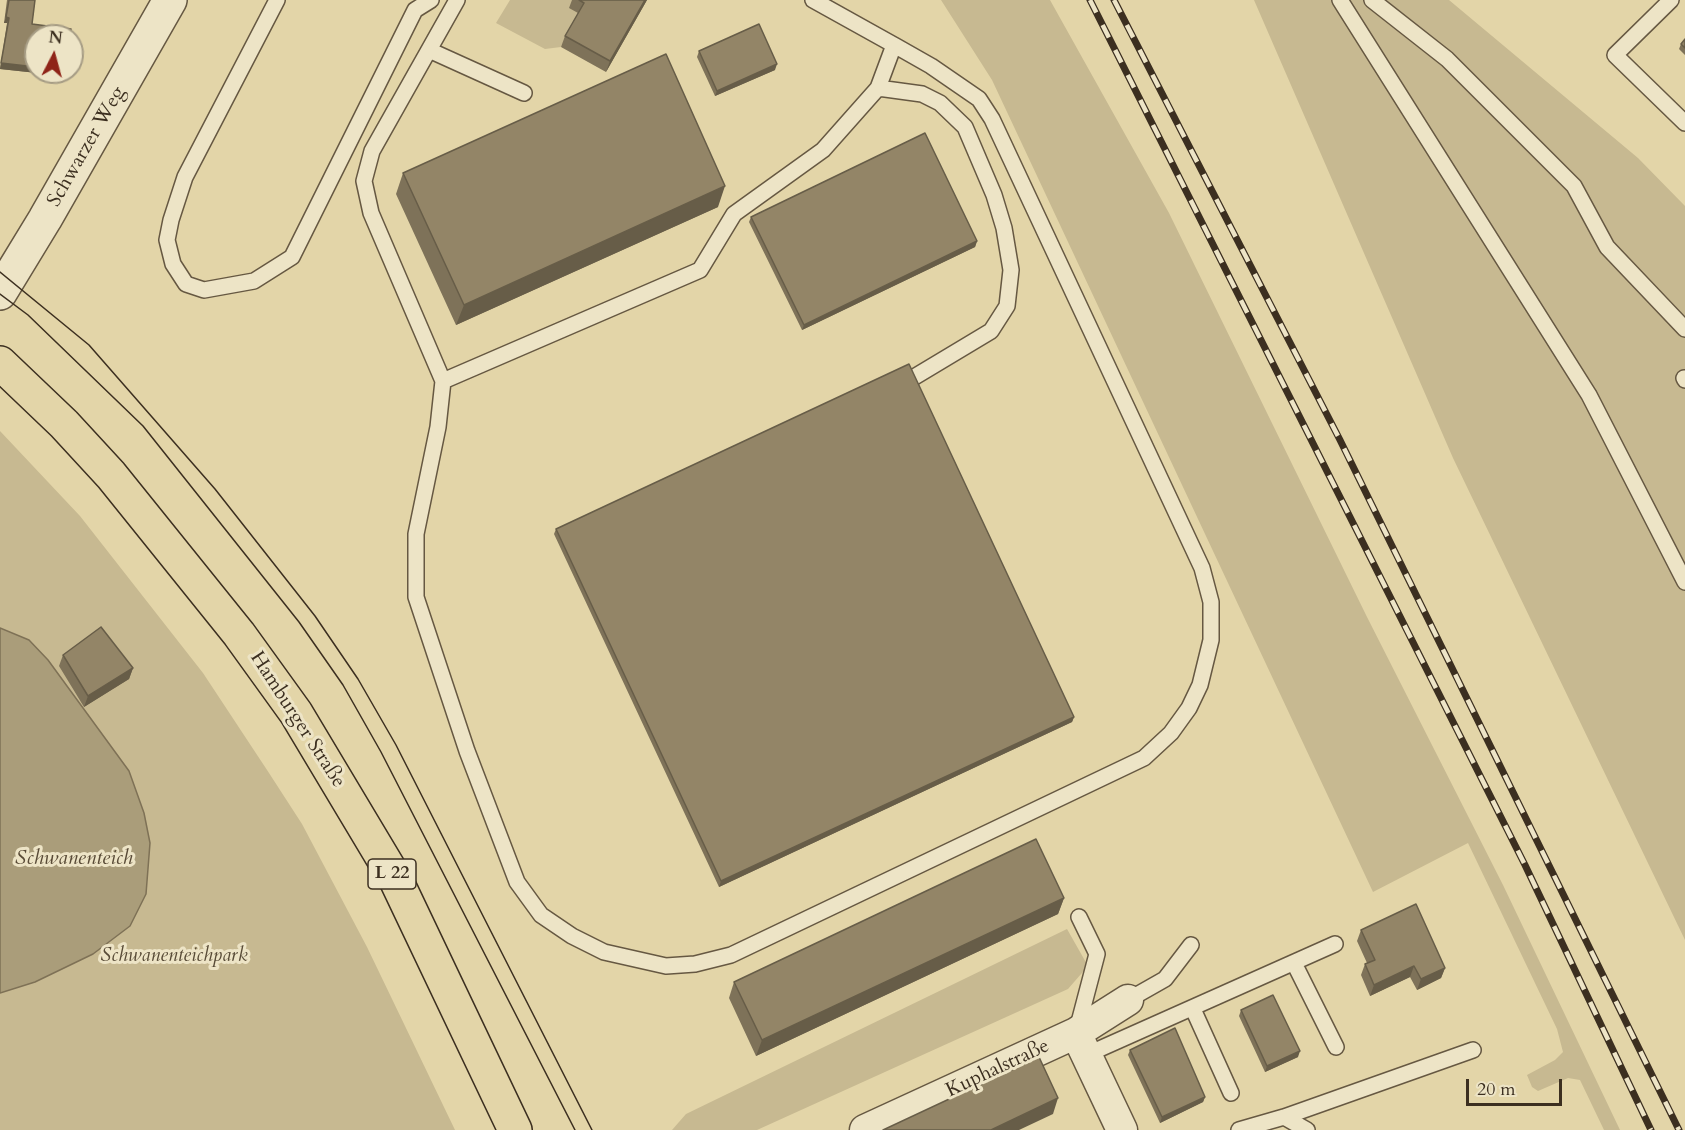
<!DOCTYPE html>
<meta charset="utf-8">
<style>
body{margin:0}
#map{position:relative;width:1685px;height:1130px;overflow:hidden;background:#e3d5a8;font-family:Cardo,serif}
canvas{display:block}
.north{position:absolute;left:24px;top:24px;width:60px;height:60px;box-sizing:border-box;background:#ede4c6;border:2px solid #a69c84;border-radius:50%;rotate:6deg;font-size:16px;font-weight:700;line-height:24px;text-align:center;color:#3c2f20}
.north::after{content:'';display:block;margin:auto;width:21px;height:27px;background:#8f2418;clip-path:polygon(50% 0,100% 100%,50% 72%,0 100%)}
.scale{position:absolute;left:1466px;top:1079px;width:96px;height:27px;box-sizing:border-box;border:3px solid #3c2f20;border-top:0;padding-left:8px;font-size:18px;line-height:21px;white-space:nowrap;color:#3c2f20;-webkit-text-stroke:4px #ede4c6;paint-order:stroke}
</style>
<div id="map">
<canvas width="1685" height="1130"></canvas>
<div class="north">N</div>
<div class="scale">20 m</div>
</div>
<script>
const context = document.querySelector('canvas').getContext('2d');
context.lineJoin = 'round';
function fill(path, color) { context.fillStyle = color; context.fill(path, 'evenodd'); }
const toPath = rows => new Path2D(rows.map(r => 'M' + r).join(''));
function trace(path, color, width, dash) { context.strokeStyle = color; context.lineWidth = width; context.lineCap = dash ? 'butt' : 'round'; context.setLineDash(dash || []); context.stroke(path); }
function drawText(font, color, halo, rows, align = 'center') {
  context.font = font + ' Cardo,serif'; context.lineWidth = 6; context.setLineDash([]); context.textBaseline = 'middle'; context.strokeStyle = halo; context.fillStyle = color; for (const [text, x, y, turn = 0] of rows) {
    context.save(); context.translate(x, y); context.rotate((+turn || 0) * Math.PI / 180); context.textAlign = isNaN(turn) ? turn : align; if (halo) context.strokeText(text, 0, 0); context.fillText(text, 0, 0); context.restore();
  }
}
const green = toPath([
 [510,0,574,0,580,14,561,47,545,49,496,23],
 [941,0,1050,0,1169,213,1367,617,1503,885,1620,1130,1604,1130,1580,1080,1568,1078,1538,1091,1532,1087,1527,1075,1555,1060,1563,1052,1557,1029,1468,843,1373,892,992,80],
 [1254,0,1449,0,1638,158,1685,206,1685,940,1453,458],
 [0,431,80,516,203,673,269,773,302,824,367,947,455,1130,0,1130],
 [1067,929,1088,966,1068,989,757,1130,672,1130,686,1114]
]);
const water = toPath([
 [0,628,29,640,48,660,129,771,144,813,150,843,146,894,130,926,93,954,35,982,0,993,0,628]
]);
const service = toPath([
 [277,0,185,177,171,220,167,240,173,264,186,284,204,290,254,281,292,257,415,10,431,0],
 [457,0,372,151,364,181,371,213,443,381,438,427,416,534,416,597,467,751,517,882,541,915,572,936,604,952,666,966,695,964,731,955,1144,758,1171,733,1189,708,1200,685,1211,640,1211,602,1202,568,992,119,979,99,931,66,894,45],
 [1340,0,1589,395,1685,582],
 [1372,0,1447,59,1574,186,1607,247,1685,329],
 [1671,0,1615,55,1685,123],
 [429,50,524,93],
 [878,88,922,94,940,103,965,127,994,195,1004,228,1011,270,1007,306,991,331,911,379],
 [1684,378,1685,380],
 [443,381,700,270,734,214,823,150,878,88,894,45,813,0],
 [1294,963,1336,1047],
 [1128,1000,1165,979,1191,945],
 [1193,1009,1231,1093],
 [1077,1030,1097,954,1079,917],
 [1086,1055,1335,944],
 [1284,1117,1473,1050],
 [1239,1130,1284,1117,1307,1130]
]);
const minor = toPath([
 [1076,1033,1122,1130],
 [865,1130,1076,1033,1128,1000]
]);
const tertiary = toPath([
 [0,293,45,219,170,0]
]);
const primary = toPath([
 [0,363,64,424,111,475,239,634,296,713,396,880,515,1130]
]);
const tram = toPath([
 [0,272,89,345,215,489,315,616,358,679,396,745,592,1130],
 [0,294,28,315,143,426,299,622,343,685,381,752,575,1130]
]);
const rail = toPath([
 [1090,0,1525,865,1651,1130],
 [1114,0,1340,440,1679,1130]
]);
const wall = toPath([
 [7,0,35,0,32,24,36,72,66,72,65,76,0,69,7,23,4,23],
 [572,0,647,0,606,72,561,47,565,36,578,13,569,8],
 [1685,39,1685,55,1679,49,1681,44],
 [699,51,775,70,715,96,697,57],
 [403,173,718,207,456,325,396,194],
 [751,217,977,241,975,247,802,330,749,222],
 [556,529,1074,717,1072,722,719,887,554,534],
 [63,655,133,668,129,679,84,707,59,666],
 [1064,898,1058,914,756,1056,729,998,734,982],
 [1361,930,1445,968,1441,978,1417,990,1410,977,1370,996,1361,975,1365,964,1367,963,1357,941],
 [1241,1010,1298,1057,1265,1072,1239,1016],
 [1130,1050,1205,1097,1203,1102,1160,1123,1128,1055]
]);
const shadedWall = toPath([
 [645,0,647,0,606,72,610,61],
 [6,17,9,18,7,23,4,23],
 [1,63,36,67,36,72,66,72,65,76,0,69],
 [777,64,775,70,715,96,717,91],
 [725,186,718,207,456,325,464,305],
 [977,241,975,247,802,330,804,325],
 [133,668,129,679,84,707,88,696],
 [1074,717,1072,722,719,887,721,881],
 [1064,898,1058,914,756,1056,762,1040],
 [1414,966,1410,977,1370,996,1374,985],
 [1445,968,1441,978,1417,990,1421,979],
 [1300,1051,1298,1057,1265,1072,1267,1066],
 [1205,1097,1203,1102,1160,1123,1162,1117],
 [1058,1098,1053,1114,1019,1130,991,1130]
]);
const building = toPath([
 [9,0,35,0,32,24,71,29,70,36,36,36,36,67,1,63,9,18,6,17,9,0],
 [579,0,645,0,610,61,565,36,584,3,579,0],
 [759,24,777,64,717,91,699,51,759,24],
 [1685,39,1685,48,1681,44,1685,39],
 [666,54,725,186,464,305,403,173,666,54],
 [925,133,977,241,804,325,751,217,925,133],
 [909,364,1074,717,721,881,556,529,909,364],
 [101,627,133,668,88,696,63,655,101,627],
 [1036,839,1064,898,762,1040,734,982,1036,839],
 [1416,904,1445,968,1421,979,1414,966,1374,985,1365,964,1375,960,1361,930,1416,904],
 [1273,995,1300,1051,1267,1066,1241,1010,1273,995],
 [1175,1028,1205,1097,1162,1117,1130,1050,1175,1028],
 [1039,1057,1058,1098,991,1130,883,1130,1039,1057]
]);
const shields = [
 [392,874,48]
];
const shieldNames = [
 ["L 22",392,874]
];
const streetNames = [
 ["Schwarzer Weg",87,147,-60],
 ["Hamburger Straße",297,720,57],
 ["Kuphalstraße",998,1069,-25]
];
const parkNames = [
 ["Schwanenteichpark",174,956]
];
const waterNames = [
 ["Schwanenteich",74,859]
];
fill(green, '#c7b991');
fill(water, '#aa9d7a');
trace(water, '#7e7156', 1.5);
trace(service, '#665842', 18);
trace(minor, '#665842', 33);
trace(tertiary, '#665842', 36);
trace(primary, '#3c2f20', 36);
trace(service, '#ede4c6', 15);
trace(minor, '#ede4c6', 30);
trace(tertiary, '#ede4c6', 33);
trace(primary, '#e3d5a8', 33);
trace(tram, '#3c2f20', 1.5);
trace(rail, '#3c2f20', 7);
trace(rail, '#ede4c6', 4.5, [14]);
fill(wall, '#7e7259');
fill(shadedWall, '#675d48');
fill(building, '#938567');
trace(building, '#675d48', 1.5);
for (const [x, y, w] of shields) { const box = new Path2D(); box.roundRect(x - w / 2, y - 15, w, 30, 4.5); context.fillStyle = '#ede4c6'; context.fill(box); trace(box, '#3c2f20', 1.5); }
drawText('bold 18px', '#3c2f20', null, shieldNames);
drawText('20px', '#3c2f20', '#ede4c6', streetNames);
drawText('italic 20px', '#584b37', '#ede4c6', parkNames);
drawText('italic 21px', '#584a36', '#ede4c6', waterNames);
</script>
